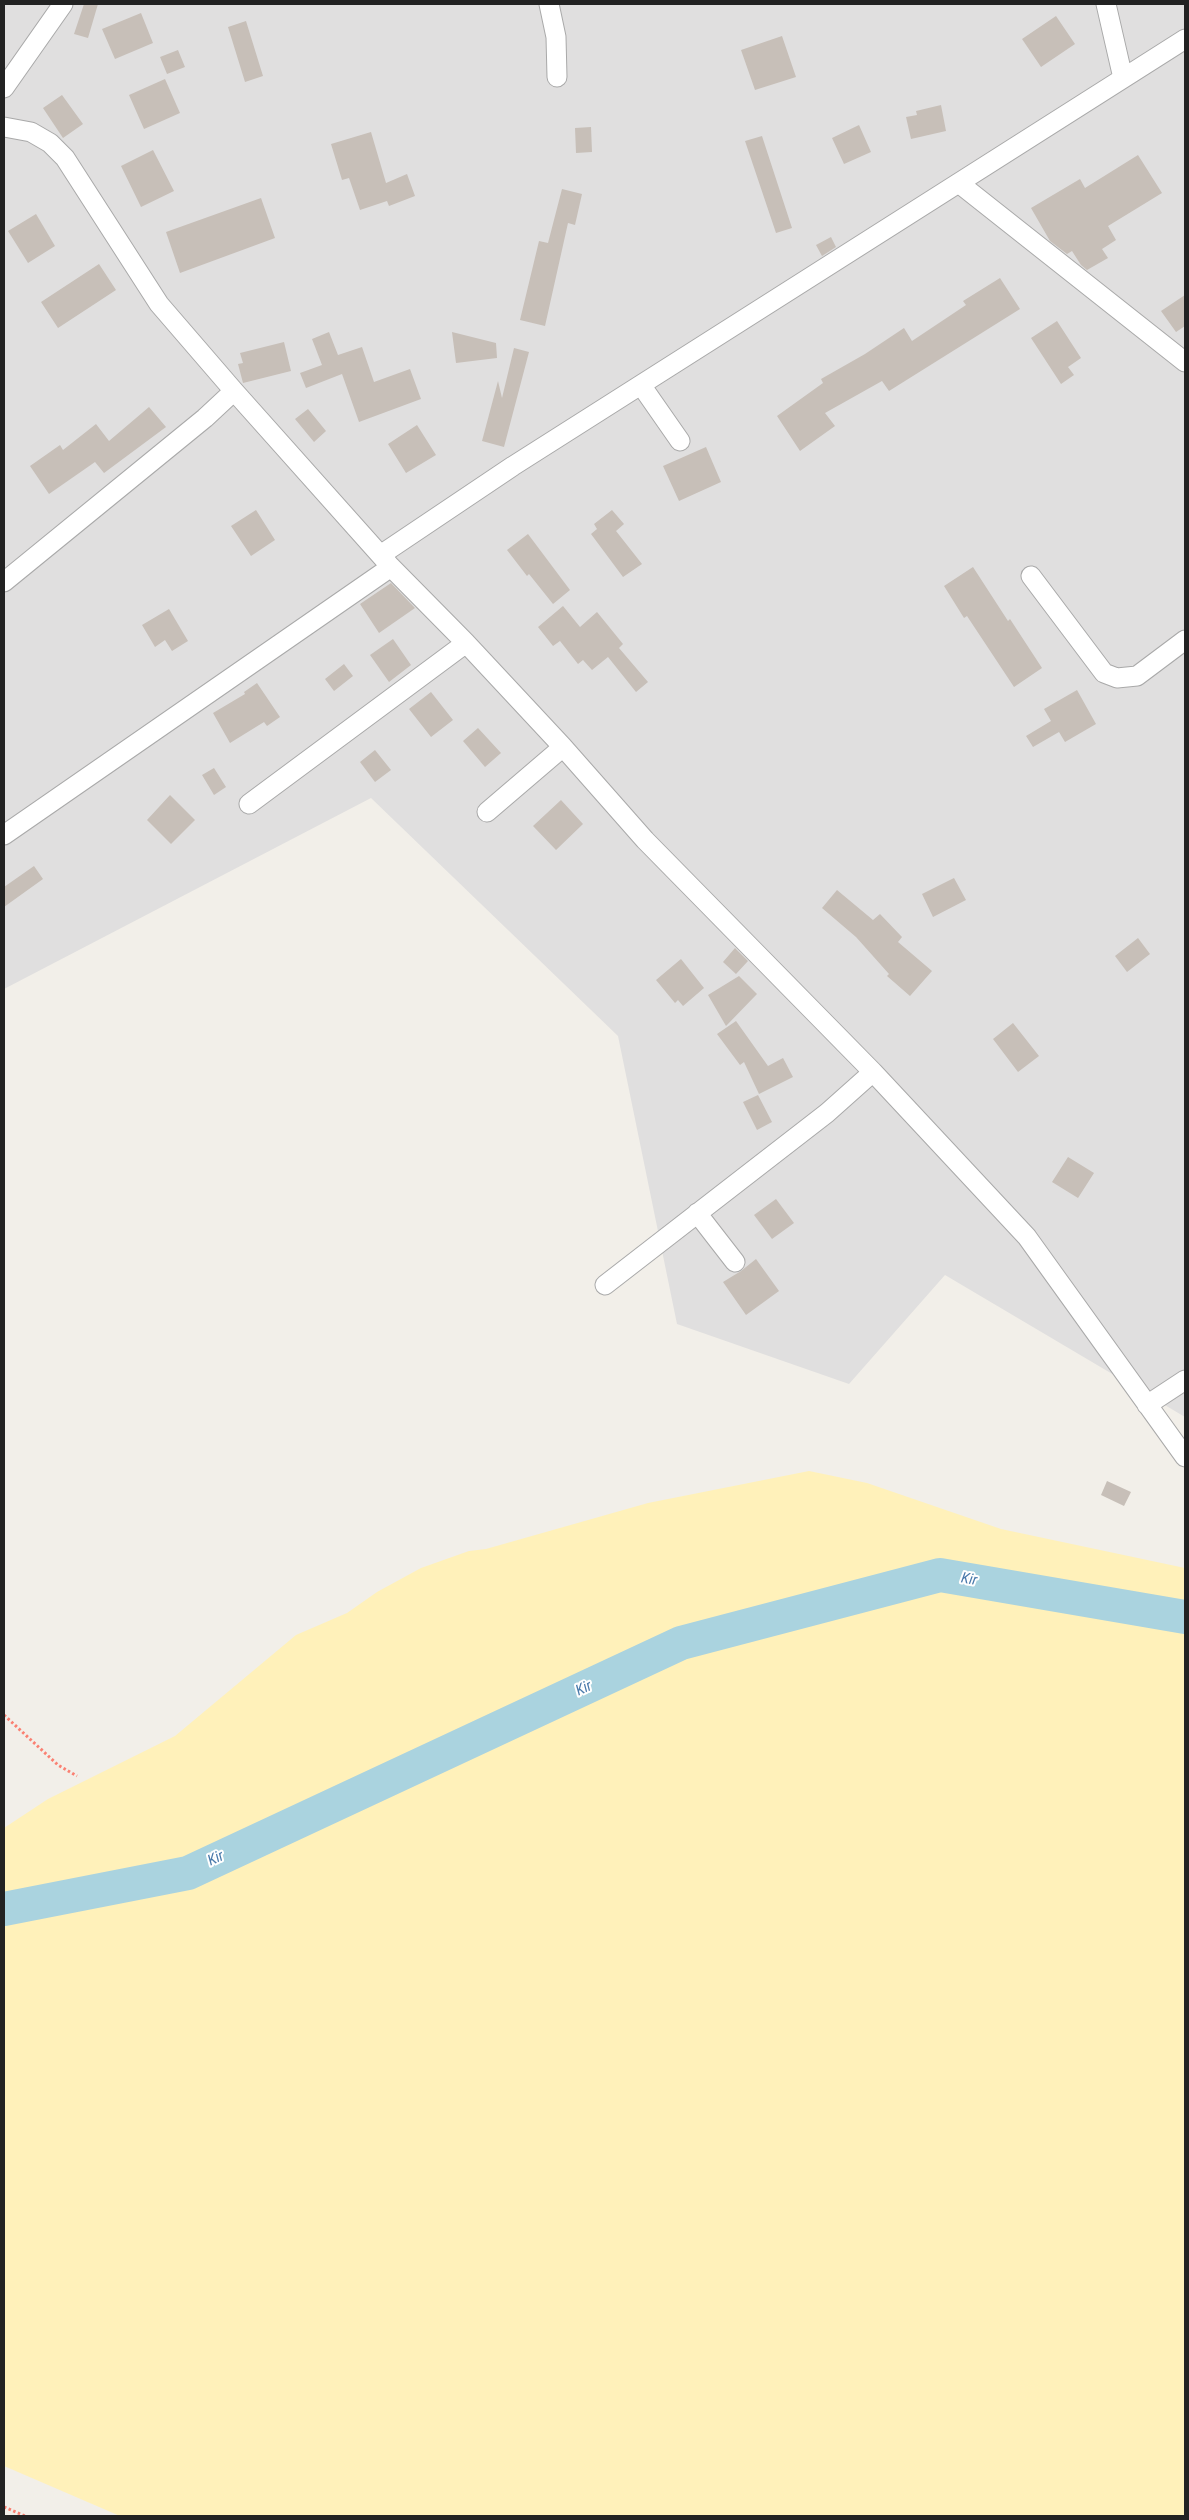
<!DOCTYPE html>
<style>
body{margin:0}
#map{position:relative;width:1189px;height:2520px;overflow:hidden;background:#f2efe9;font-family:"Roboto Condensed",sans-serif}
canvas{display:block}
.frame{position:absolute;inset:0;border:5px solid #222;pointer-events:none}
</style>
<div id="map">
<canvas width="1189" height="2520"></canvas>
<div class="frame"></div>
</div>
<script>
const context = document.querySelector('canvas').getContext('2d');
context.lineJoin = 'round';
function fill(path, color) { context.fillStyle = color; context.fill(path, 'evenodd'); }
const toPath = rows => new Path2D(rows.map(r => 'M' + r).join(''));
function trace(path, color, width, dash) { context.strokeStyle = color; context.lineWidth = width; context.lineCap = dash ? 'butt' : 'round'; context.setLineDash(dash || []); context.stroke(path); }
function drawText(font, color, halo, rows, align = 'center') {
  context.font = font + ' "Roboto Condensed",sans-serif'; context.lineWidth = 4; context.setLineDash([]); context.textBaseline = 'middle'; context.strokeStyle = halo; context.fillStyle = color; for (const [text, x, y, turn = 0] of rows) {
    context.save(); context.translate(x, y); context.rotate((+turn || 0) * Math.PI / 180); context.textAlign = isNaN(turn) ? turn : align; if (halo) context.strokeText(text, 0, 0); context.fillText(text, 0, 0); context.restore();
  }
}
const residential = toPath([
 [4,4,1185,4,1185,1417,945,1275,849,1384,677,1324,618,1036,371,798,4,989]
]);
const sand = toPath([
 [809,1471,867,1483,1001,1529,1185,1568,1185,2516,120,2516,4,2466,4,1828,48,1799,175,1736,296,1635,347,1613,377,1592,421,1568,469,1551,486,1549,648,1503]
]);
const river = toPath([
 [4,1909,188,1873,681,1643,940,1575,1185,1617]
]);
const building = toPath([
 [84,4,98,4,88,38,74,34],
 [141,13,153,43,115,59,102,29],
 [1056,16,1075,44,1041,67,1022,39],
 [246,21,263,76,245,82,228,27],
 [782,36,796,77,755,90,741,50],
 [178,50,185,67,167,74,160,57],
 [165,79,180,113,144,129,129,95],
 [62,95,83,124,63,138,43,108],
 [941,105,946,131,911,139,906,117,917,115,916,111],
 [859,125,871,152,844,164,832,138],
 [591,127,592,152,576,153,575,128],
 [371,132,386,183,407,174,415,196,389,206,387,201,360,210,349,178,342,180,331,144],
 [762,136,792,228,776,233,745,141],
 [153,150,174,191,141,207,121,166],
 [1138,155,1162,193,1108,226,1116,240,1102,249,1108,258,1087,270,1081,265,1072,251,1067,254,1050,241,1031,208,1080,179,1085,188],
 [562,189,582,194,575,225,568,223,545,326,520,320,539,241,548,243],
 [261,198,275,238,180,273,166,232],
 [36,214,55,246,28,263,8,231],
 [831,237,836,247,822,256,816,245],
 [99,264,116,290,58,328,41,302],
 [1000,278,1020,309,889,391,882,381,825,413,835,426,800,451,777,416,823,383,821,379,865,354,904,328,912,341,966,305,963,301],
 [1185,295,1185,326,1176,332,1161,311],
 [1057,321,1081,358,1068,367,1074,375,1061,384,1031,338],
 [329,332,338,355,362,347,374,382,410,369,421,399,359,422,342,374,306,388,300,373,322,365,312,339],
 [452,332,496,343,497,358,456,363],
 [284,342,291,371,243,383,238,364,243,363,240,353],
 [514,348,529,352,504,447,482,441,498,381,502,398],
 [149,407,166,427,104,473,95,462,49,494,30,466,60,445,63,450,96,424,109,441],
 [308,409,326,431,314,442,295,419],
 [417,425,436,455,406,473,388,444],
 [706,447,721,482,679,501,663,466],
 [256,510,275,540,251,556,231,526],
 [612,510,624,524,616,531,642,564,623,577,591,534,597,529,594,524],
 [528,534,570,590,553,604,529,574,527,576,507,550],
 [973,567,1008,621,1010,619,1042,668,1014,687,967,616,964,618,944,586],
 [391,583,415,608,379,633,360,604],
 [563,606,580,627,597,612,623,644,619,648,648,682,636,692,608,657,592,670,583,660,578,664,560,641,553,646,538,627],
 [169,609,188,641,172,651,165,640,155,647,142,625],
 [393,639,411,665,389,682,370,655],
 [344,664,353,676,334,691,325,679],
 [257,683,280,717,267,726,264,722,230,743,213,713,245,694,244,692],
 [1077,690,1096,724,1065,742,1059,732,1033,747,1026,736,1051,721,1044,709],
 [431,692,453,720,431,737,409,709],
 [478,728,501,753,485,767,463,741],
 [375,750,391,770,375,782,360,762],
 [214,768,226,787,214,795,202,775],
 [170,795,195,820,171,844,147,820],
 [561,800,583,824,556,850,533,826],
 [34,866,43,879,4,907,4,887],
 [954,878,966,900,933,917,922,894],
 [837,890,873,920,880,914,902,937,898,942,932,971,910,996,887,976,889,974,856,937,822,908],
 [1138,938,1150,954,1127,972,1115,956],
 [735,948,748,961,736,974,723,962],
 [681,959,704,988,683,1006,678,1000,675,1003,656,980],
 [739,976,757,994,726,1026,708,995],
 [736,1021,768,1066,783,1058,793,1077,759,1094,744,1062,740,1065,717,1034],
 [1013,1023,1039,1056,1018,1072,993,1039],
 [758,1095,772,1122,757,1130,743,1102],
 [1068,1157,1094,1173,1078,1198,1052,1182],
 [776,1199,794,1223,772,1239,754,1215],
 [756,1259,779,1291,746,1315,723,1282,741,1271],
 [1107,1481,1131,1492,1124,1506,1101,1495]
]);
const path = toPath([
 [4,1715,58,1765,77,1776],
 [4,2507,25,2516]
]);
const minor = toPath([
 [549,4,556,37,557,77],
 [1106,4,1123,78],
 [4,88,63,4],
 [4,127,31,132,50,143,65,158,159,304,234,391,391,567,466,643,563,747,645,840,873,1072,1027,1237,1185,1457],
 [960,184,1185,362],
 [641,385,680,441],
 [382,554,513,466,1185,39],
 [1031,576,1104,673,1117,678,1137,676,1185,640],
 [4,582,205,418,234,391],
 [249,804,466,643],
 [487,812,563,747],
 [4,835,391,567],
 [697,1213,735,1262],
 [605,1285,827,1113,873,1072],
 [1147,1405,1185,1380]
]);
const waterNames = [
 ["Kir",969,1580,10],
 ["Kir",584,1689,-25],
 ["Kir",216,1859,-25]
];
fill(residential, '#e0dfdf');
fill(sand, '#fff1ba');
trace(river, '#aad3df', 34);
fill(building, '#c7bfb8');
trace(minor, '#a9a9a9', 21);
trace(path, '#fa8072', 3, [2.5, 2.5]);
trace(minor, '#fff', 19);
drawText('italic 15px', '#4a7aab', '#fff', waterNames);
</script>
